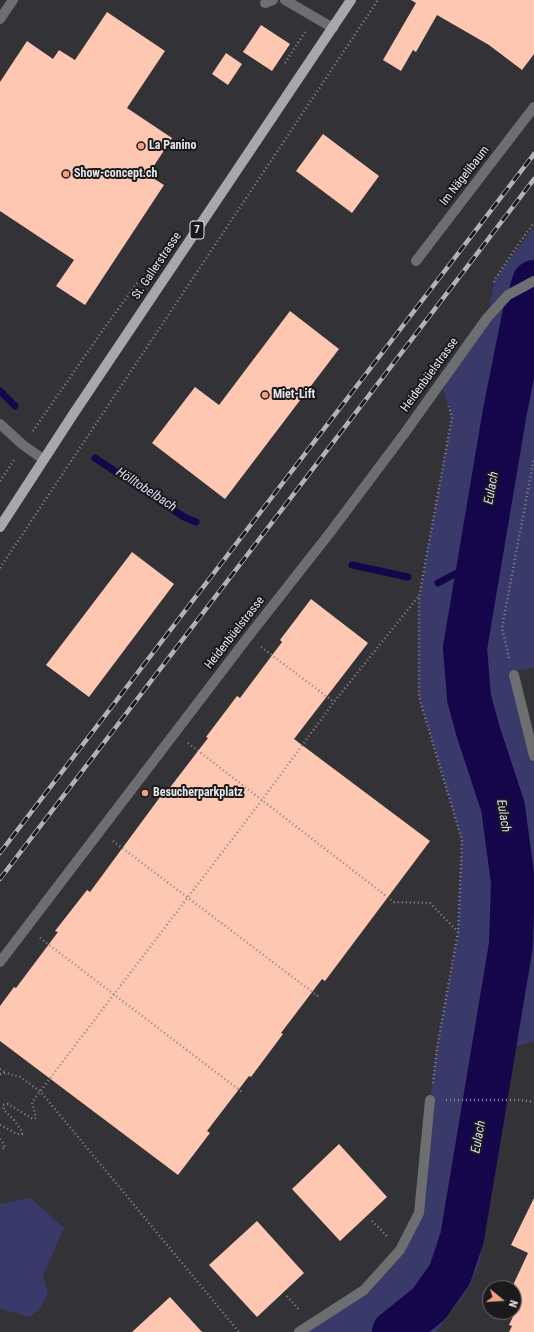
<!DOCTYPE html>
<meta charset="utf-8">
<style>
body{margin:0}
#map{position:relative;width:534px;height:1332px;overflow:hidden;background:#323237;font-family:"Roboto Condensed",sans-serif}
canvas{display:block}
.north{position:absolute;left:482px;top:1280px;width:40px;height:40px;box-sizing:border-box;background:#1a1a1c;border:1px solid #6c6c6e;border-radius:50%;rotate:108deg;font-size:11px;font-weight:700;line-height:16px;text-align:center;color:#e7e7ea}
.north::after{content:'';display:block;margin:auto;width:14px;height:18px;background:#f2a080;clip-path:polygon(50% 0,100% 100%,50% 72%,0 100%)}
</style>
<div id="map">
<canvas width="534" height="1332"></canvas>
<div class="north">N</div>
</div>
<script>
const context = document.querySelector('canvas').getContext('2d');
context.lineJoin = 'round';
function fill(path, color) { context.fillStyle = color; context.fill(path, 'evenodd'); }
const toPath = rows => new Path2D(rows.map(r => 'M' + r).join(''));
function trace(path, color, width, dash) { context.strokeStyle = color; context.lineWidth = width; context.lineCap = dash ? 'butt' : 'round'; context.setLineDash(dash || []); context.stroke(path); }
function drawText(font, color, halo, rows, align = 'center') {
  context.font = font + ' "Roboto Condensed",sans-serif'; context.lineWidth = 4; context.setLineDash([]); context.textBaseline = 'middle'; context.strokeStyle = halo; context.fillStyle = color; for (const [text, x, y, turn = 0] of rows) {
    context.save(); context.translate(x, y); context.rotate((+turn || 0) * Math.PI / 180); context.textAlign = isNaN(turn) ? turn : align; if (halo) context.strokeText(text, 0, 0); context.fillText(text, 0, 0); context.restore();
  }
}
const green = toPath([
 [534,227,534,668,513,671,534,756,534,1042,516,1046,479,1264,468,1289,438,1330,436,1332,299,1332,364,1290,400,1250,419,1213,430,1100,437,1048,458,932,462,840,419,697,419,597,452,417,441,383,487,318,495,279],
 [31,1198,64,1228,43,1276,48,1293,41,1307,30,1317,0,1309,0,1204]
]);
const stream = toPath([
 [0,391,15,406],
 [95,458,184,517,196,522],
 [352,565,408,577],
 [438,583,479,561]
]);
const river = toPath([
 [394,1332,429,1304,450,1274,462,1238,511,945,513,882,503,807,478,731,469,698,465,648,505,411,524,316,534,282]
]);
const building = toPath([
 [411,0,534,0,534,54,522,70,489,45,437,15,416,52,413,50,401,71,383,60,416,3],
 [107,12,165,51,127,108,172,138,148,175,164,185,85,305,56,286,74,260,0,211,0,82,27,41,53,59,59,50,75,60],
 [261,25,290,44,272,71,243,52],
 [226,53,242,64,228,85,212,74],
 [323,134,379,176,352,213,296,171],
 [290,311,339,349,225,499,152,443,195,387,219,405],
 [132,552,174,584,89,697,46,665],
 [311,599,368,643,294,739,430,841,325,981,322,979,281,1033,283,1034,251,1077,249,1076,207,1131,210,1133,178,1175,0,1041,0,1006,14,987,16,988,58,932,55,931,87,890,90,892,163,793,165,794,208,738,206,737,237,696,240,698,282,642,280,640],
 [339,1144,387,1197,340,1241,292,1189],
 [534,1198,534,1332,509,1332,512,1326,509,1325,521,1300,514,1296,514,1283,528,1253,511,1245],
 [257,1221,304,1273,257,1317,209,1265],
 [170,1297,202,1332,132,1332]
]);
const path = toPath([
 [285,63,305,32],
 [494,282,495,279,520,242,534,223],
 [33,431,105,327,138,282],
 [0,481,14,460],
 [0,568,378,0],
 [261,647,334,702],
 [509,658,502,628,534,458],
 [188,743,394,902,430,903,458,932],
 [113,841,319,997],
 [40,938,242,1092],
 [0,1069,5,1072],
 [0,1074,6,1073,20,1077,40,1091,239,1332],
 [433,1083,437,1048,458,932,462,840,419,697,419,597,452,417,448,404],
 [446,1100,521,1100,534,1102],
 [0,1125,17,1134,22,1134,21,1130,14,1120,4,1110,3,1105,8,1104,33,1119,36,1118,32,1102,262,800,334,702,418,597],
 [0,1139,4,1144,5,1148,0,1149],
 [372,1221,387,1236],
 [287,1296,300,1311]
]);
const lane = toPath([
 [285,0,333,28],
 [265,3,273,0]
]);
const street = toPath([
 [0,19,13,0],
 [416,261,534,107],
 [0,424,23,445,43,459],
 [514,675,534,756],
 [0,962,248,637,329,534,404,434,487,318,508,295,534,281],
 [299,1332,364,1290,400,1250,419,1213,430,1100]
]);
const primary = toPath([
 [0,527,74,413,351,0]
]);
const rail = toPath([
 [0,853,534,154],
 [0,879,534,179]
]);
const markers = [
 [141,146,4,"#f2a080"],
 [66,174,4,"#f2a080"],
 [265,395,4,"#f2a080"],
 [145,793,4,"#f2a080"]
];
const shields = [
 [197,230,14]
];
const shieldNames = [
 ["7",197,230]
];
const poiNames = [
 ["La Panino",149,146],
 ["Show-concept.ch",74,174],
 ["Miet-Lift",273,395],
 ["Besucherparkplatz",153,793]
];
const streetNames = [
 ["Im Nägelibaum",465,176,-52],
 ["St. Gallerstrasse",157,266,-56],
 ["Heidenbüelstrasse",430,375,-54],
 ["Heidenbüelstrasse",235,633,-52]
];
const waterNames = [
 ["Eulach",492,488,-80],
 ["Hölltobelbach",146,490,33],
 ["Eulach",503,816,80],
 ["Eulach",479,1137,-80]
];
fill(green, '#39396a');
trace(stream, '#15054b', 7);
trace(river, '#15054b', 44);
fill(building, '#fec7b2');
trace(path, '#88888c', 2.5, [1, 3]);
trace(lane, '#6d6e70', 10);
trace(street, '#6d6e70', 10);
trace(primary, '#a7a8ad', 10);
trace(rail, '#b3b3b6', 4.5);
trace(rail, '#1a1a1c', 3, [9]);
for (const [x, y, r, color] of markers) { const dot = new Path2D(); dot.arc(x, y, r, 0, 2 * Math.PI); context.fillStyle = color; context.fill(dot); trace(dot, '#1a1a1c', 1.5); }
for (const [x, y, w] of shields) { const box = new Path2D(); box.roundRect(x - w / 2, y - 9, w, 18, 3); context.fillStyle = '#1a1a1c'; context.fill(box); trace(box, '#e7e7ea', 1); }
drawText('bold 11px', '#e7e7ea', null, shieldNames);
drawText('bold 12px', '#e7e7ea', '#1a1a1c', poiNames, 'left');
drawText('12px', '#e7e7ea', '#1a1a1c', streetNames);
drawText('italic 13px', '#d9dbf0', '#1a1a1c', waterNames);
</script>
